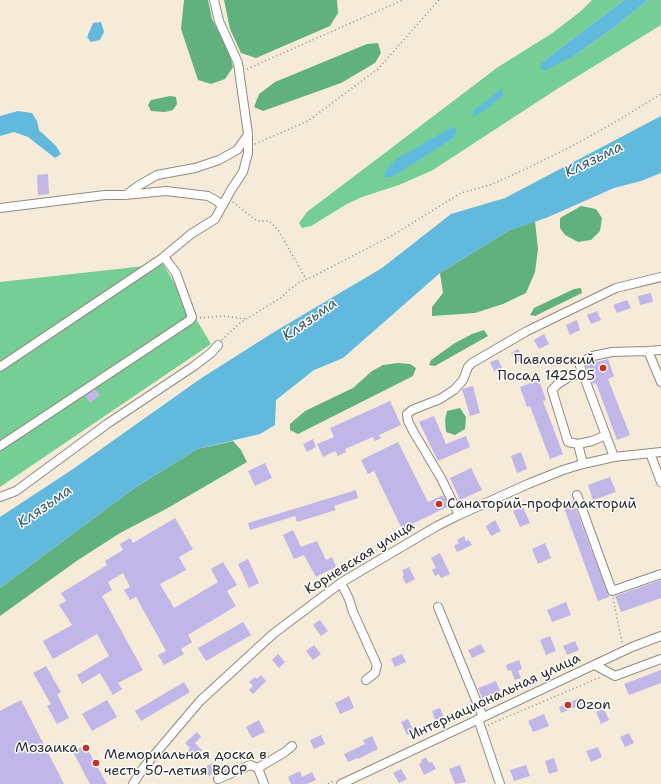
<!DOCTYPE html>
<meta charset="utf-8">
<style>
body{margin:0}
canvas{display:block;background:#f6ebd8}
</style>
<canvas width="661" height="784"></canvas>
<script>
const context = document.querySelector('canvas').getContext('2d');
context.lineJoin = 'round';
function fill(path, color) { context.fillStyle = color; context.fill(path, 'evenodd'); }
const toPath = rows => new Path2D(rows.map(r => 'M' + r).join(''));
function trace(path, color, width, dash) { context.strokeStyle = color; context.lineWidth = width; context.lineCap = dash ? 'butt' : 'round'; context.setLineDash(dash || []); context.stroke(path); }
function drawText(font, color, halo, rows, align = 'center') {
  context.font = font + ' "Shantell Sans",sans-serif'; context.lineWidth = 3; context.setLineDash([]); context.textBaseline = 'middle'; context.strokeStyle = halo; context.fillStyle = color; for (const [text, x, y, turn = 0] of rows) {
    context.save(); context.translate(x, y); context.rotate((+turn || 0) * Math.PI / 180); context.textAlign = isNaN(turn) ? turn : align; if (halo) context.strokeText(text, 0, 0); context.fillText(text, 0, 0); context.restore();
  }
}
const green = toPath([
 [592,0,624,0,541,63,575,55,612,29,648,0,661,0,661,25,557,89,433,170,399,185,362,197,347,204,311,226,302,228,299,223,307,212,498,67,551,34,581,11],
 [454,126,454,138,427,154,449,129],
 [163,264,211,344,0,487,0,282]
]);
const forest = toPath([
 [184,0,208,0,212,19,229,51,233,67,225,79,211,84,198,80,181,29],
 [224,0,337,0,338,13,330,26,256,58,241,53,230,29],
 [378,43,381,53,375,63,341,83,263,111,254,107,259,94,275,82,367,44],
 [170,96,176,97,177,104,173,110,165,112,151,111,148,105,151,100],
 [581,206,596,209,602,218,600,231,591,240,578,242,565,235,560,228,560,218],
 [535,221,538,249,535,272,526,293,503,304,475,313,432,316,432,307,443,293,440,273,508,231],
 [581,288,582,293,535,316,530,315,534,308,574,289],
 [484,330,488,336,435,366,429,365,431,360,455,343,472,334],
 [398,363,410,364,416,368,413,376,298,434,290,430,290,424,305,411,353,388,372,371,383,365],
 [460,408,466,417,465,429,455,435,446,432,445,420,447,411],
 [233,441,241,450,247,462,166,509,120,533,78,560,0,616,0,588,133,489,197,449]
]);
const water = toPath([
 [624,0,648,0,612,29,575,55,547,70,541,70,541,63],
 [101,22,104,32,100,40,91,42,87,37,93,23],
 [503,88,503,95,484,111,473,117,473,111],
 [18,111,32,113,37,121,39,130,56,146,61,154,55,158,28,137,14,132,0,136,0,116],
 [661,116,661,173,641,181,614,188,546,218,508,231,440,273,343,358,314,370,276,400,275,425,260,434,197,449,133,489,0,588,0,517,73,469,200,379,274,332,382,268,451,214,505,198],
 [454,126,457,131,454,138,392,177,384,177,386,170,398,158]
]);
const building = toPath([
 [48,174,49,194,38,195,37,175],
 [651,293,653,302,640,305,638,296],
 [627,300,631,308,617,313,613,305],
 [597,311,601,320,591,324,587,315],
 [577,320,580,330,570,335,566,325],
 [544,334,549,344,539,349,534,340],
 [518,349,524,359,517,363,511,353],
 [498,359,502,368,494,371,490,362],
 [608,359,614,376,608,379,630,435,617,440,596,383,593,384,586,366,595,361,597,362],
 [539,380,546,400,543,401,563,454,550,459,530,406,527,407,520,387],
 [473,386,480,413,470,416,462,389],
 [95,389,100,395,90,403,85,396],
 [390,401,401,425,379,435,381,438,375,441,373,437,345,449,346,452,338,456,335,451,323,457,317,444,334,437,330,428],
 [434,416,446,444,466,436,470,447,438,461,419,422],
 [313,439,316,447,307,452,303,444],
 [398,442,428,502,443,495,449,506,402,529,374,471,368,474,361,460],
 [521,452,527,469,517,473,511,456],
 [265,463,272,478,255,486,248,471],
 [471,468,482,490,460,500,450,478],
 [610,477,616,492,593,500,588,485],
 [356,490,358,498,334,506,336,510,297,522,295,516,250,530,248,523],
 [573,501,609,597,598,601,563,505],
 [523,507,530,523,520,527,513,511],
 [175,518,193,549,179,557,186,570,160,584,174,608,218,582,211,569,223,562,237,585,227,591,236,606,188,635,192,642,181,649,184,654,164,665,158,655,166,651,136,597,130,600,124,590,130,587,123,573,108,582,112,590,102,596,143,670,118,683,122,689,113,695,100,673,82,684,77,675,109,656,97,634,53,659,43,641,72,625,59,605,66,601,61,593,107,565,105,561,123,550,120,544,130,538,133,543],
 [495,520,501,531,491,536,486,526],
 [293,530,301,547,317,541,326,560,332,557,336,567,316,577,304,555,294,559,283,535],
 [464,536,466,541,469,540,472,545,457,552,454,546,459,543,457,540],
 [545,543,551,558,538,564,532,549],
 [440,553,450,574,441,578,439,574,435,576,432,570,436,568,431,558],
 [248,559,259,583,249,588,238,564],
 [409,567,415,579,406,584,402,576,404,575,402,570],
 [661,580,661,598,621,612,615,596],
 [566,602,571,615,552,622,547,610],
 [320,620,328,631,321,636,313,625],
 [243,622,251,635,206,661,198,648],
 [550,636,556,651,546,655,540,640],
 [575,641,579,650,567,655,563,646],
 [481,644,485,652,472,658,468,650],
 [314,645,321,654,313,660,306,651],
 [278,654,285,662,279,668,272,660],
 [402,654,406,662,395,667,391,659],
 [519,660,522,669,518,671,521,678,515,680,511,670,508,671,506,665],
 [46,666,61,692,57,694,69,718,57,724,47,706,51,704,33,673],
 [661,670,661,683,629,695,624,684],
 [261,675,266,681,253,694,249,690,253,686,249,682,255,677,257,679],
 [496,681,500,691,482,698,478,688],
 [184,682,190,692,141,721,135,711],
 [349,696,354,708,340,714,335,703],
 [582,697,585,703,561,713,559,707],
 [21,700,64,784,0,784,0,711],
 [107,700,117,717,92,731,82,714],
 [440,708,445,720,436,723,432,711],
 [604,709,609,720,601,724,596,712],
 [544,714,549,726,533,732,528,721],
 [408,719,414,732,407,735,401,722],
 [259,720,265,732,252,738,246,727],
 [197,732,201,737,195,743,202,750,193,759,187,752,190,748,185,743],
 [629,733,634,743,625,747,620,737],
 [321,735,325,744,314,749,310,740],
 [372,736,378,749,358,759,357,758,348,762,344,754,365,744,363,740],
 [85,745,102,775,107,784,90,784,73,752],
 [598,747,602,757,591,762,586,751],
 [426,757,429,763,432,762,436,769,424,775,419,764,422,762,421,760],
 [554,758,558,771,549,774,545,761],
 [212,763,217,770,209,776,204,768],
 [460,765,466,782,455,784,449,769],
 [526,765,530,776,514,781,510,770],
 [401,769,407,779,399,783,393,773],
 [300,771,302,777,312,772,316,780,307,784,291,784,288,777]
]);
const path = toPath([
 [247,69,403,0],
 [255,144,308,121,378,69,439,0],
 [233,202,257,221,269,221,278,230,306,279],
 [200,318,223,316,247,319],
 [222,340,229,333,240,323,282,297,289,290,300,282,314,276,393,235,461,193,490,185,530,167,574,145,617,121,661,94],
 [613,598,622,643],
 [488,725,601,677],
 [328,784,335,780]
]);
const minor = toPath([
 [126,195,138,186,157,175,195,168,219,160,237,150,248,135],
 [0,208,105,195,125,195,166,191,208,196,217,201,222,206],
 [648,351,661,382],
 [0,367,161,259,191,234,215,219,231,190,243,172,248,153,248,134,238,63,219,21,214,0],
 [582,374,569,377,558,384,552,390,568,442,578,444,592,441,606,435],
 [578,444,583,464],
 [0,446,190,320,192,317,176,273,164,257],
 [650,453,661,482],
 [614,457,580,366,582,362,593,356,612,352,648,351,661,350],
 [577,495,612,591,661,574],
 [0,497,16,491,107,424,194,366,211,353,218,345],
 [459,515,441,478,413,431,408,421,407,414,412,410,440,399,454,390,463,380,468,367,472,363,527,331,616,288,661,277],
 [341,583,349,599,353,612,377,665,375,673,366,680],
 [438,607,483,717],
 [595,665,615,676,661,659],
 [478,719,500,784],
 [218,779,250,765,258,768],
 [133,784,144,767,200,701,273,634,342,582,437,526,459,515,528,484,563,470,583,464,614,457,661,452],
 [264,784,258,768,285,752,292,746],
 [341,784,632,647,661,636]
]);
const markers = [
 [603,368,4,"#c8321e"],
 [439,504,4,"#c8321e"],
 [568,705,4,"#c8321e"],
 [86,748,4,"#c8321e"],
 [96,763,4,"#c8321e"]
];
const poiNames = [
 ["Павловский",595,360,"right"],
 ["Посад 142505",595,376,"right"],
 ["Санаторий-профилакторий",447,504],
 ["Ozon",576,705],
 ["Мозаика",78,748,"right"],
 ["Мемориальная доска в",104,755],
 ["честь 50-летия ВОСР",104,771]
];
const streetNames = [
 ["Корневская улица",360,558,-32],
 ["Интернациональная улица",495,697,-25]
];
const waterNames = [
 ["Клязьма",594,160,-26],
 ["Клязьма",310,320,-35],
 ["Клязьма",45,507,-35]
];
fill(green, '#75ce94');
fill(forest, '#60b17e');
fill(water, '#61bade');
fill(building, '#c1b6e8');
trace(minor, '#908b82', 10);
trace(path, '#908b82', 1.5, [1, 3]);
trace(minor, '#fff', 8);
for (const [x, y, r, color] of markers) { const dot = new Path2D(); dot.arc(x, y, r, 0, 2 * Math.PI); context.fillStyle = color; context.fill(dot); trace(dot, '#fff', 1.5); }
drawText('14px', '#2b2b2b', '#fff', poiNames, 'left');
drawText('14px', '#2b2b2b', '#fff', streetNames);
drawText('italic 15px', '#3e5d6a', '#fff', waterNames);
</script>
